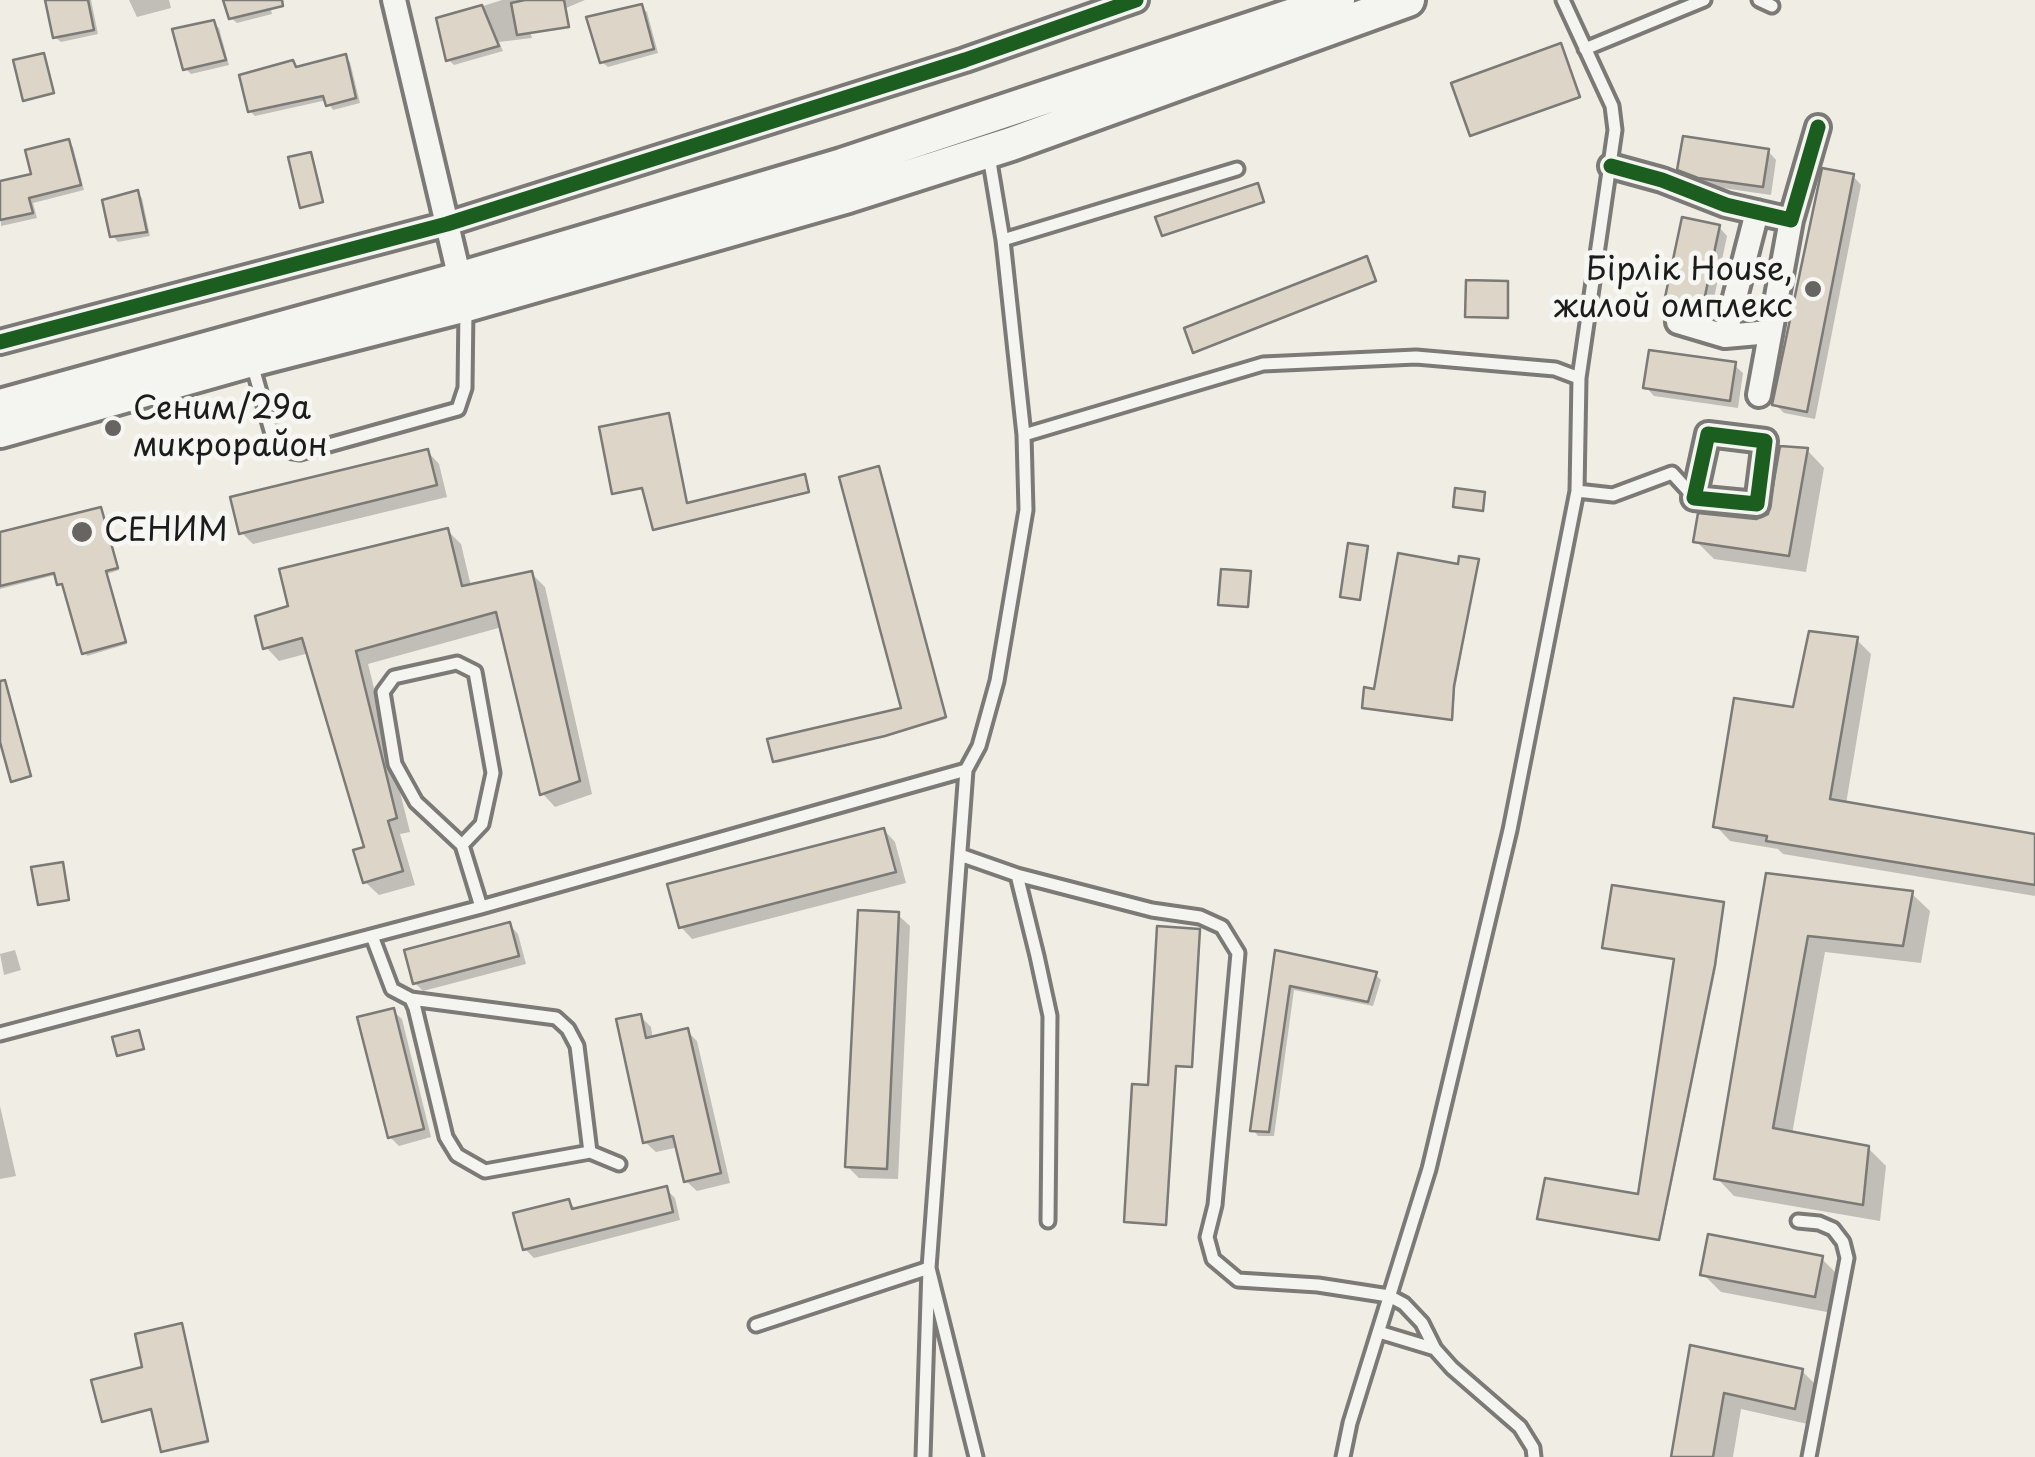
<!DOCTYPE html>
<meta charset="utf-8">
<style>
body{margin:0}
canvas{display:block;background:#f0ede5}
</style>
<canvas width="2035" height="1457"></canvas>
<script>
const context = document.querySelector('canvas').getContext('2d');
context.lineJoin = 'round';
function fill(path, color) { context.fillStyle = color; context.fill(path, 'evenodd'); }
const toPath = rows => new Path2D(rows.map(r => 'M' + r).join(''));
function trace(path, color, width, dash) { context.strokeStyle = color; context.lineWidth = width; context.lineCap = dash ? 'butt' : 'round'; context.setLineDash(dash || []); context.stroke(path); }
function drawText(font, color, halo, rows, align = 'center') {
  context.font = font + ' "Playpen Sans",sans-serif'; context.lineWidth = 10; context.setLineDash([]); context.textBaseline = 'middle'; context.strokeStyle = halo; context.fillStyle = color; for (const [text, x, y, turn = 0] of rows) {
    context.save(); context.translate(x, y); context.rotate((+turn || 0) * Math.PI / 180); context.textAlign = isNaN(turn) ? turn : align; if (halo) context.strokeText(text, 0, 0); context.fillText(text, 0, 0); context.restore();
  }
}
const shadow = toPath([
 [48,0,91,0,98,34,61,42,55,37],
 [129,0,169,0,171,8,137,17],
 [226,0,269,0,272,14,237,23,231,18],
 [502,0,585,0,528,24,532,38,499,42,503,51,454,65,449,60,439,20],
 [641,7,647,12,658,53,608,67,602,62],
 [213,23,219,28,229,65,191,74,185,68],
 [1562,48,1580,98,1472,135],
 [345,57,350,62,360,103,333,110,327,100,255,116,250,111,293,62,299,69],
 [68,142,73,147,84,190,33,203,37,218,1,226,0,184,34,175],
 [1768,151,1776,160,1771,195,1709,186,1689,178,1680,169],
 [1853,176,1861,185,1815,419,1784,413,1775,404],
 [1259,188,1264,203,1164,235],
 [137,192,142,198,150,236,118,242,113,236],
 [1719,227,1727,236,1710,317,1675,310,1667,302],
 [1368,261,1376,282,1195,351],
 [1507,283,1509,319,1468,316],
 [1734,365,1743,373,1738,408,1654,396,1646,387],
 [668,415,688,505,806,479,809,493,657,530,645,489,615,493],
 [1807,450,1824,468,1806,572,1714,559,1696,541,1771,515],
 [428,452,439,464,447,497,253,544,241,532],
 [880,471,946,719,888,736,777,763,775,761,904,709],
 [100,509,119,570,107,574,127,644,87,656,65,586,55,575,0,589,0,535],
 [447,530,461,544,471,586,532,574,545,587,592,794,555,807,542,793,502,627,368,664,410,832,400,834,415,885,379,895,365,882,367,849,309,653,279,661,266,647,291,608],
 [1367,548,1361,600,1344,598,1342,596],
 [1478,562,1455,689,1453,720,1366,709,1364,707,1460,566],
 [1857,640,1871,654,1846,804,2035,836,2035,896,1783,854,1778,849,1730,841,1716,826,1795,710],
 [884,830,895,842,906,883,692,939,681,927],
 [1768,875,1912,894,1930,911,1921,963,1825,952,1792,1134,1868,1148,1886,1166,1880,1221,1734,1196,1717,1178],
 [1723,904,1716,968,1660,1241,1542,1220,1540,1219,1640,1197,1677,960,1605,948],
 [898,915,910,926,898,1179,859,1178,847,1166],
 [510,925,518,934,526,964,423,991,415,983],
 [1199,931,1193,1068,1176,1067,1167,1226,1128,1223,1150,1088],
 [15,950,21,970,4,975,0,954],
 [1277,953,1376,975,1381,980,1373,1006,1294,990,1274,1136,1258,1136,1253,1130],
 [393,1011,402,1019,431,1137,399,1146,390,1137],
 [640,1016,651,1027,653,1039,687,1031,697,1041,730,1183,697,1191,686,1181,679,1147,656,1152,645,1142],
 [0,1106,16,1176,0,1179],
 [666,1189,675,1198,680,1220,534,1258,525,1249,569,1202,577,1210],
 [1821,1258,1839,1276,1832,1313,1721,1292,1703,1274],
 [183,1328,209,1443,165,1452,154,1410,105,1421,145,1368],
 [1692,1348,1802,1371,1820,1389,1812,1425,1741,1409,1733,1457,1674,1457]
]);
const building = toPath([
 [45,0,88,0,94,30,53,38,45,0],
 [223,0,282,0,283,6,229,19,223,0],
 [525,0,564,0,569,27,517,35,511,3,525,0],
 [642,4,654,49,600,63,586,17,642,4],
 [482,5,499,46,446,61,436,18,482,5],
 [214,20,226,60,183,70,172,29,214,20],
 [1561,43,1580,97,1470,136,1451,83,1561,43],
 [44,53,54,93,23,101,13,60,44,53],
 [346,54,356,98,326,106,323,96,248,112,239,75,293,60,296,67,346,54],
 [1683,136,1769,149,1763,187,1698,178,1677,170,1683,136],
 [69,139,81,185,29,198,33,213,0,220,0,181,31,174,25,150,69,139],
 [311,152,323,202,300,208,288,157,311,152],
 [1822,168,1854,174,1807,412,1772,405,1822,168],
 [1258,183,1264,202,1162,236,1155,217,1258,183],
 [138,190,147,232,110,237,102,200,138,190],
 [1682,217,1720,225,1702,310,1664,302,1682,217],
 [1367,256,1376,281,1193,353,1184,328,1367,256],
 [1466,280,1508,281,1508,318,1465,317,1466,280],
 [1649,350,1736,362,1730,401,1643,388,1649,350],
 [669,413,687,503,805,474,809,492,653,530,642,488,612,494,599,427,669,413],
 [1780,446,1808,448,1789,556,1693,542,1698,513,1756,519,1768,514,1780,446],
 [428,449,437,485,239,534,230,497,428,449],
 [879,466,946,717,885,736,773,762,767,739,901,708,839,477,879,466],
 [1455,488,1485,492,1483,511,1453,507,1455,488],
 [101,507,118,568,106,571,126,642,82,654,62,584,57,585,54,573,0,586,0,532,101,507],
 [448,528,462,586,532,571,580,781,540,795,496,612,356,651,397,818,388,821,403,871,363,883,353,850,364,847,302,638,263,649,255,616,288,606,279,569,448,528],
 [1348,543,1368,546,1360,600,1340,597,1348,543],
 [1398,553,1458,564,1459,556,1479,559,1454,686,1452,720,1362,708,1364,687,1374,689,1398,553],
 [1221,569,1251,571,1248,607,1218,605,1221,569],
 [1809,631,1858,637,1830,799,2035,834,2035,885,1766,841,1767,836,1713,827,1734,698,1793,707,1809,631],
 [5,680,31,776,11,782,0,742,0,681,5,680],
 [884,828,896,872,679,928,667,884,884,828],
 [63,862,69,900,38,905,31,867,63,862],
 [1766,873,1913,891,1903,946,1808,936,1773,1128,1869,1146,1863,1205,1714,1179,1766,873],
 [1612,885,1724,902,1715,965,1659,1240,1537,1219,1545,1178,1638,1194,1674,959,1602,948,1612,885],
 [858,910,899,912,887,1169,845,1167,858,910],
 [510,922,519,956,413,984,404,950,510,922],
 [1157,926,1200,929,1192,1067,1176,1066,1166,1225,1124,1222,1132,1084,1148,1085,1157,926],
 [1275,950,1377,972,1368,1002,1290,986,1269,1132,1250,1131,1275,950],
 [394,1008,424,1129,388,1138,357,1017,394,1008],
 [641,1014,646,1038,688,1028,721,1173,684,1182,673,1136,643,1143,616,1019,641,1014],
 [139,1030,144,1049,117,1056,112,1037,139,1030],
 [667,1186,673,1212,523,1250,513,1213,569,1199,572,1209,667,1186],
 [1708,1234,1823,1256,1815,1297,1700,1275,1708,1234],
 [182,1323,208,1441,161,1452,151,1409,102,1422,91,1380,142,1367,135,1334,182,1323],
 [1690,1345,1803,1369,1795,1409,1724,1393,1713,1457,1671,1457,1690,1345]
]);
const lane = toPath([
 [1563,0,1612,106,1615,130,1579,378],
 [1759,0,1772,6],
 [1585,49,1704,0],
 [1003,240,1237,169],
 [252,364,274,441,281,450,300,453,458,409,465,388,466,309],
 [1024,435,1263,364,1416,357,1555,369,1579,378,1577,491,1510,830,1429,1169,1350,1423,1343,1457],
 [1577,491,1613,495,1672,473,1693,496],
 [462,845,482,824,493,773,475,672,457,663,394,677,383,692,395,764,416,802,462,845,481,907],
 [960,855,1017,875,1037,956,1050,1016,1048,1221],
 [1017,875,1152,910,1200,917,1222,927,1238,953,1215,1205,1207,1237,1213,1259,1238,1280,1318,1285,1389,1296,1404,1304,1422,1323,1435,1349,1452,1368,1520,1427,1533,1448,1534,1457],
 [372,936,392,989,411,999,415,1008,446,1137,457,1155,485,1171,590,1152,619,1164],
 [411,999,556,1018,568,1029,577,1046,590,1152],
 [0,1034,481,907,966,770,979,746,997,681,1026,510,1024,435,1003,240,989,156],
 [1798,1221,1819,1223,1833,1229,1843,1242,1847,1258,1809,1457],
 [756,1325,929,1268,976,1457],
 [1379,1332,1435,1349],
 [923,1457,929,1268,966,770]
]);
const street = toPath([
 [394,0,463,292],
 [1611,166,1662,180,1726,205,1791,220,1818,127],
 [1678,322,1725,336,1770,332],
 [1725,336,1757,212],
 [0,342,447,224,965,60,1136,0],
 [1759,395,1791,220],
 [1708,434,1765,441,1757,504,1694,498,1708,434]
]);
const secondary = toPath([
 [0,406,459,279,842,165,1338,0],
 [0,431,251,360,466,305,848,196,1011,144,1408,0]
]);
const cycleway = toPath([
 [1611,166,1662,180,1726,205,1791,220,1818,127],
 [0,342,447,224,965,60,1136,0],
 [1708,434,1765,441,1757,504,1694,498,1708,434]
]);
const markers = [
 [1813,289,10,"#666562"],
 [113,428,10,"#666562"],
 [82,532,12,"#666562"]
];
const poiNames = [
 ["Бірлік House,",1793,271,"right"],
 ["жилой омплекс",1793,308,"right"],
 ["Сеним/29а",133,410],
 ["микрорайон",133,447],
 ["СЕНИМ",104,532]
];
fill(shadow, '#0003');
fill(building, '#dcd5c8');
trace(building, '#7b7a76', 2.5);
trace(lane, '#7b7a76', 19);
trace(street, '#7b7a76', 30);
trace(secondary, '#7b7a76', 40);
trace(lane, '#f4f4f1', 11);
trace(street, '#f4f4f1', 22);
trace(secondary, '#f4f4f1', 32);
trace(cycleway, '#1b5e20', 15);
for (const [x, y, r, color] of markers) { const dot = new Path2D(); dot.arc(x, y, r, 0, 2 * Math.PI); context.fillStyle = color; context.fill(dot); trace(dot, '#f6f6f2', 4); }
drawText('32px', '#1c1c1c', '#f6f6f2', poiNames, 'left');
</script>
